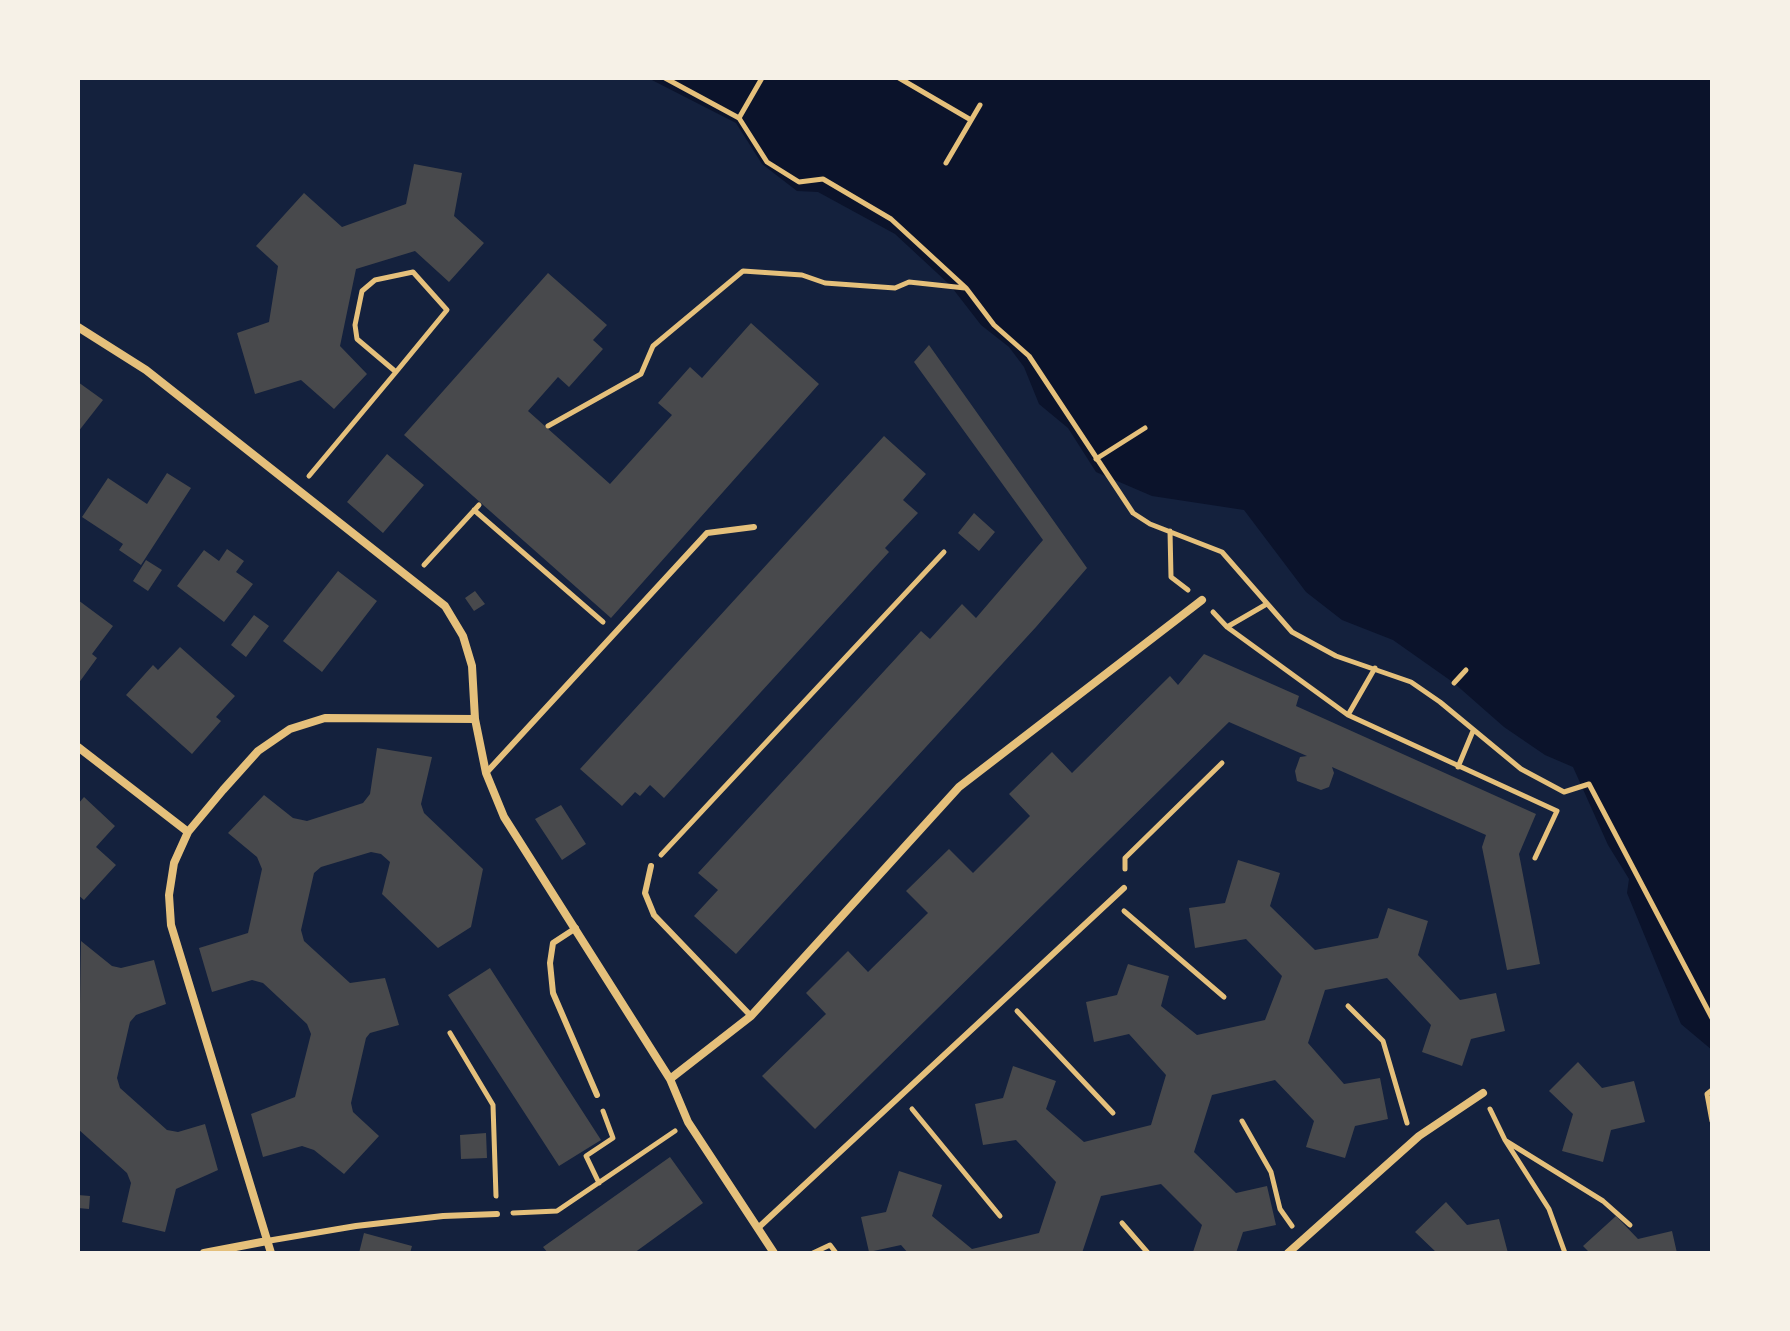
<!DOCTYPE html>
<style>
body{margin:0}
#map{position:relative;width:1790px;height:1331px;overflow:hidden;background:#14213d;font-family:"PT Sans Narrow",sans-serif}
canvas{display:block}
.frame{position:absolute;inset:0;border:80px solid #f6f1e7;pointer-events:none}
</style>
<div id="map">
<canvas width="1790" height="1331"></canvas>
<div class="frame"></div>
</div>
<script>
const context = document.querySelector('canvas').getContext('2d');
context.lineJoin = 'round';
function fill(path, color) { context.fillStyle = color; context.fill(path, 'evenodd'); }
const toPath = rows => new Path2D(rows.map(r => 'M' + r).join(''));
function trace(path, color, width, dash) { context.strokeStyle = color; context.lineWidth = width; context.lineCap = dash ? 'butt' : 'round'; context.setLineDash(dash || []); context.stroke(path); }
const water = toPath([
 [648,78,1712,78,1712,1050,1681,1024,1627,893,1629,879,1608,845,1573,767,1545,755,1504,727,1454,683,1393,640,1342,620,1306,592,1244,510,1152,496,1096,472,1068,428,1039,404,1024,367,1009,347,981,325,950,285,895,234,818,192,797,191,762,164,736,123]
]);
const building = toPath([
 [414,164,462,173,454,216,484,243,449,282,415,251,356,269,340,346,367,374,334,409,301,380,255,394,237,333,269,322,278,266,256,246,304,193,342,227,406,204],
 [548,273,607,325,593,340,603,349,569,387,558,377,528,411,610,484,672,415,658,403,690,367,702,378,751,323,819,384,611,618,404,435],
 [929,345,1087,568,1036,627,736,954,694,916,718,890,698,873,921,631,930,639,962,604,976,618,1043,540,914,362],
 [78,382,103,400,78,432],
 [884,436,926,474,903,500,918,513,885,548,889,552,664,798,650,785,640,796,635,792,622,806,580,769],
 [387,454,424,485,383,533,347,502],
 [167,473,191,488,141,565,119,550,123,544,82,517,108,478,147,504],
 [974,513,995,532,979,551,958,533],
 [227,549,244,561,236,572,253,584,224,622,177,586,204,550,219,561],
 [146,560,162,570,148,591,133,581],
 [338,571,377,601,322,672,283,641],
 [475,591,485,604,474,611,465,598],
 [78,600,113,626,92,654,97,658,78,684],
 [254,615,269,626,246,657,231,645],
 [180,647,235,696,216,717,221,721,192,754,126,695,153,665,158,670],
 [1204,654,1299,696,1296,706,1536,814,1519,854,1540,964,1507,970,1482,847,1486,835,1332,767,1334,773,1329,787,1321,790,1297,781,1295,771,1300,757,1307,756,1229,722,815,1129,762,1076,826,1014,806,993,848,951,868,972,928,913,906,891,949,849,973,873,1030,816,1009,794,1052,752,1072,773,1170,676,1178,685],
 [377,748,432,757,421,804,424,813,483,869,471,927,438,948,382,894,390,862,381,854,371,852,321,867,314,873,301,930,304,941,350,983,385,978,399,1025,370,1033,366,1038,351,1103,353,1112,379,1136,344,1174,314,1150,302,1146,263,1157,251,1114,295,1097,311,1034,307,1024,263,983,252,980,212,992,199,948,248,933,262,869,257,857,228,833,264,795,293,818,307,821,363,803,370,794],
 [84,797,115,826,96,847,116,865,84,900,78,895,78,804],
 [561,805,586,844,562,860,535,819],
 [1238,860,1280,873,1270,906,1315,950,1378,938,1388,908,1428,921,1418,955,1460,1000,1496,993,1505,1031,1471,1039,1462,1066,1422,1052,1431,1025,1387,978,1325,990,1308,1043,1344,1084,1380,1078,1388,1119,1355,1126,1345,1158,1306,1147,1314,1121,1275,1080,1212,1095,1194,1152,1236,1193,1267,1186,1276,1225,1243,1232,1236,1253,1193,1252,1202,1225,1161,1184,1101,1196,1082,1253,908,1253,901,1245,869,1252,861,1217,886,1212,899,1171,942,1185,932,1216,972,1249,1039,1233,1056,1182,1016,1140,983,1145,975,1104,1003,1098,1013,1066,1056,1081,1046,1109,1084,1142,1151,1125,1166,1075,1129,1034,1094,1042,1086,1002,1117,995,1128,964,1169,976,1161,1006,1197,1035,1265,1020,1282,976,1246,939,1195,948,1189,908,1225,903],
 [81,941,112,966,121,968,154,960,166,1004,136,1015,130,1022,117,1078,120,1088,167,1130,178,1132,205,1124,218,1170,176,1189,165,1232,122,1222,131,1183,127,1173,78,1129],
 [490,968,601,1140,559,1166,448,995],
 [1578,1062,1602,1088,1634,1081,1645,1122,1611,1130,1603,1162,1562,1151,1573,1114,1549,1091],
 [486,1133,487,1158,461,1159,460,1135],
 [670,1157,703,1203,634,1253,548,1253,543,1247],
 [78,1195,90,1196,89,1209,78,1208],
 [1446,1202,1467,1225,1499,1219,1508,1253,1437,1253,1415,1232],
 [1616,1216,1638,1239,1672,1231,1677,1253,1590,1253,1583,1246],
 [364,1233,412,1246,410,1253,359,1253]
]);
const path = toPath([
 [665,78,739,118,767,162,799,182,823,179,891,219,966,288,994,325,1029,356,1133,513,1150,524,1222,552,1292,632,1336,656,1411,682,1440,702,1521,769,1564,792,1589,784,1712,1018],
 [899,78,971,120],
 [739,118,762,78],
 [946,163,980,105],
 [548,426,641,374,653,346,743,271,802,275,825,283,895,288,909,282,965,288],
 [1096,459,1145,428],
 [309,476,396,372,447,310,413,272,375,280,362,291,355,325,357,339,396,372],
 [474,510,603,622],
 [1170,531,1171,577,1188,590],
 [424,565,479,505],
 [1213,612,1227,627,1348,715,1557,811,1535,858],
 [1227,627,1265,605],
 [1454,683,1466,670],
 [1348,715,1375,668],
 [1458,767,1473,731],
 [661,855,944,552],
 [1125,869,1125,858,1222,763],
 [1124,911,1224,997],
 [1348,1006,1383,1041,1407,1123],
 [1017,1011,1113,1113],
 [450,1033,493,1105,496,1196],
 [1712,1090,1707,1094,1712,1121],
 [912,1109,1000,1216],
 [1490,1109,1505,1140,1549,1209,1565,1253],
 [1242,1121,1271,1172,1280,1209,1292,1226],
 [1506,1141,1603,1201,1630,1225],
 [599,1183,586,1156,613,1138,603,1111],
 [513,1213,557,1211,675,1131],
 [1122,1223,1148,1253],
 [813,1253,830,1245,836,1253]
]);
const service = toPath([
 [486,773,707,533,754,527],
 [651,866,645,893,654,915,751,1016],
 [576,928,553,943,550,963,553,993,597,1095],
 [758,1228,1124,888],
 [267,1241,356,1226,443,1216,497,1214]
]);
const minor = toPath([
 [78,327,146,370,445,606,463,636,472,666,475,719,486,773,504,817,670,1079,688,1122,774,1253],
 [78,747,188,832],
 [670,1079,751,1016,959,787,1202,600],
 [204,1253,267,1241],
 [271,1253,171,925,169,895,174,863,188,832,223,790,258,751,290,729,325,718,475,719],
 [1288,1253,1419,1136,1483,1093]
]);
fill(water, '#0b132b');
fill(building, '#48494c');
trace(path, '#e5c07b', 5);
trace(service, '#e5c07b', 6);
trace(minor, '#e5c07b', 8);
</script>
